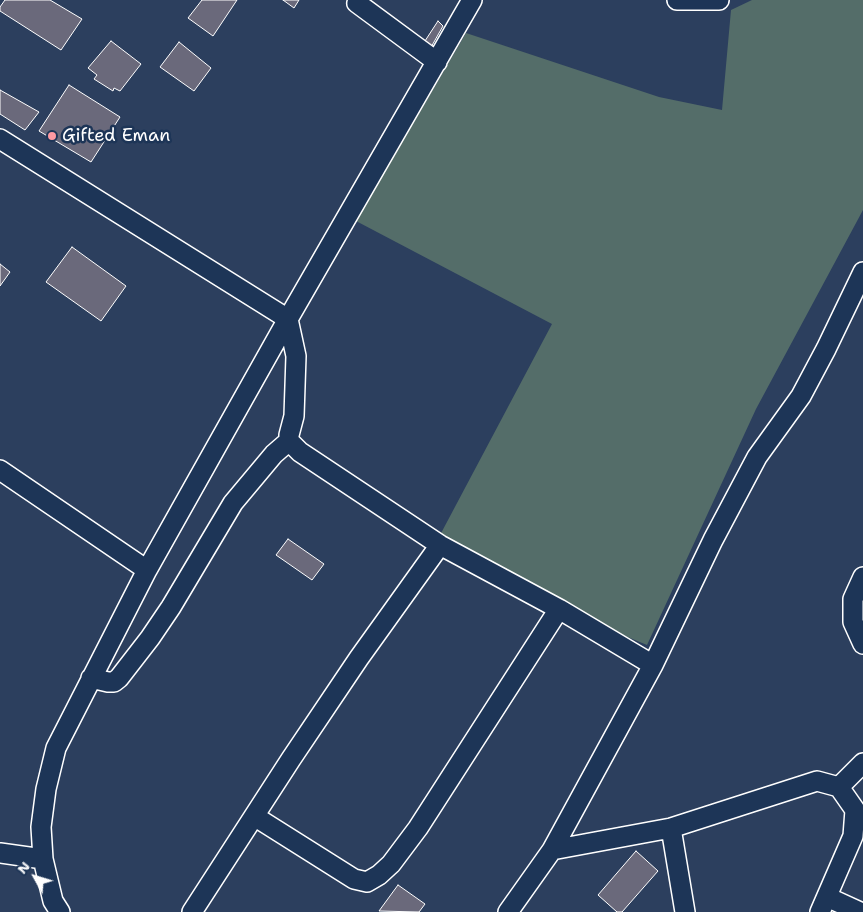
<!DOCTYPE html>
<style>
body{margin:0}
#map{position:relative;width:863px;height:912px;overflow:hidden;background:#2c3f5e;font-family:"Shantell Sans",sans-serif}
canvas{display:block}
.north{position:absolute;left:10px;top:852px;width:50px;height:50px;-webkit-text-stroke:4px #1d3557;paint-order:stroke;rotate:309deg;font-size:14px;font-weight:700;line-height:20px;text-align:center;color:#fff}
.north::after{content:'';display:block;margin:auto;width:18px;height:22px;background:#fff;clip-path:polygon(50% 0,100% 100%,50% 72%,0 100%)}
</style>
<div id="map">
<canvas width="863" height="912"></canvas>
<div class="north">N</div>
</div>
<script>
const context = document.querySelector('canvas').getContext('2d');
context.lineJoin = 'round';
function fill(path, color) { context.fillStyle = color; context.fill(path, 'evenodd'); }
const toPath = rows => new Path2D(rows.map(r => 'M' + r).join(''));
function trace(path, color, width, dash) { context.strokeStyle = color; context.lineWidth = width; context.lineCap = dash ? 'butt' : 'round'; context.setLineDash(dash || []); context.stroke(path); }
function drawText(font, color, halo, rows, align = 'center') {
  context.font = font + ' "Shantell Sans",sans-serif'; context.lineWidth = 5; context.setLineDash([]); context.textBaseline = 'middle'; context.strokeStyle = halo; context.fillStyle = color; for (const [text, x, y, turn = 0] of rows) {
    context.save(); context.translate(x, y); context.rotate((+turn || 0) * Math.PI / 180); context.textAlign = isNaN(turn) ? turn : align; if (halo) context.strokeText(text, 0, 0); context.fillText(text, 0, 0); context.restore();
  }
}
const green = toPath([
 [752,0,863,0,863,210,756,409,647,645,589,621,439,537,552,324,356,221,466,33,659,97,722,110,731,10]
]);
const building = toPath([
 [5,0,50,0,82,19,61,50,0,11,0,7,5,0],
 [202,0,237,0,213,36,188,18,202,0],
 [283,0,299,0,294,8,283,0],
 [438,21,443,26,430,49,423,44,438,21],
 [111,41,141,64,120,91,114,88,113,91,94,79,97,75,88,68,111,41],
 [179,42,211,68,194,91,160,67,179,42],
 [69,85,120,117,91,162,39,131,69,85],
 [0,90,39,112,25,130,0,114,0,90],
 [72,247,126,286,101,321,46,282,72,247],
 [0,264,10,272,0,286,0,264],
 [288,539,324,564,312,580,276,555,288,539],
 [636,851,658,871,622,912,617,912,598,895,636,851],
 [398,885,425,904,419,912,379,911,398,885]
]);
const minor = toPath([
 [358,0,357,3,437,62],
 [677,0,719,0],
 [0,139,288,319,296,356,294,416,289,435,289,441,300,452,440,545,559,609,653,665],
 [0,470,147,570],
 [863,577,853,599,853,622,863,644],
 [91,678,108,682,114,682,119,678,150,638,171,607,233,503,274,454,289,441],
 [839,787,863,763],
 [254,816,354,879,367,882,379,875,391,864,418,828,559,609],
 [671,828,685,912],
 [552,850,671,828,817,781,839,787,855,810,853,836,820,912],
 [0,853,43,859],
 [827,897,860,912],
 [60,912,53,901,43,859,41,827,46,789,56,748,147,570,288,319,472,0],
 [192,912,291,759,359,658,440,545],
 [508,912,552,850,653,665,713,540,757,457,801,396,826,349,863,272]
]);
const markers = [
 [52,136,5,"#ff9aa2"]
];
const poiNames = [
 ["Gifted Eman",62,136]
];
fill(green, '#546d69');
fill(building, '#6a697b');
trace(building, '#fff', 1);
trace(minor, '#fff', 22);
trace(minor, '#1d3557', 19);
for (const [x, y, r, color] of markers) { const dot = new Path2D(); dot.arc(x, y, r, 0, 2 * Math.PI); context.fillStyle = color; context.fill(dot); trace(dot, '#1d3557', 2); }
drawText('18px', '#fff', '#1d3557', poiNames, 'left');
</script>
